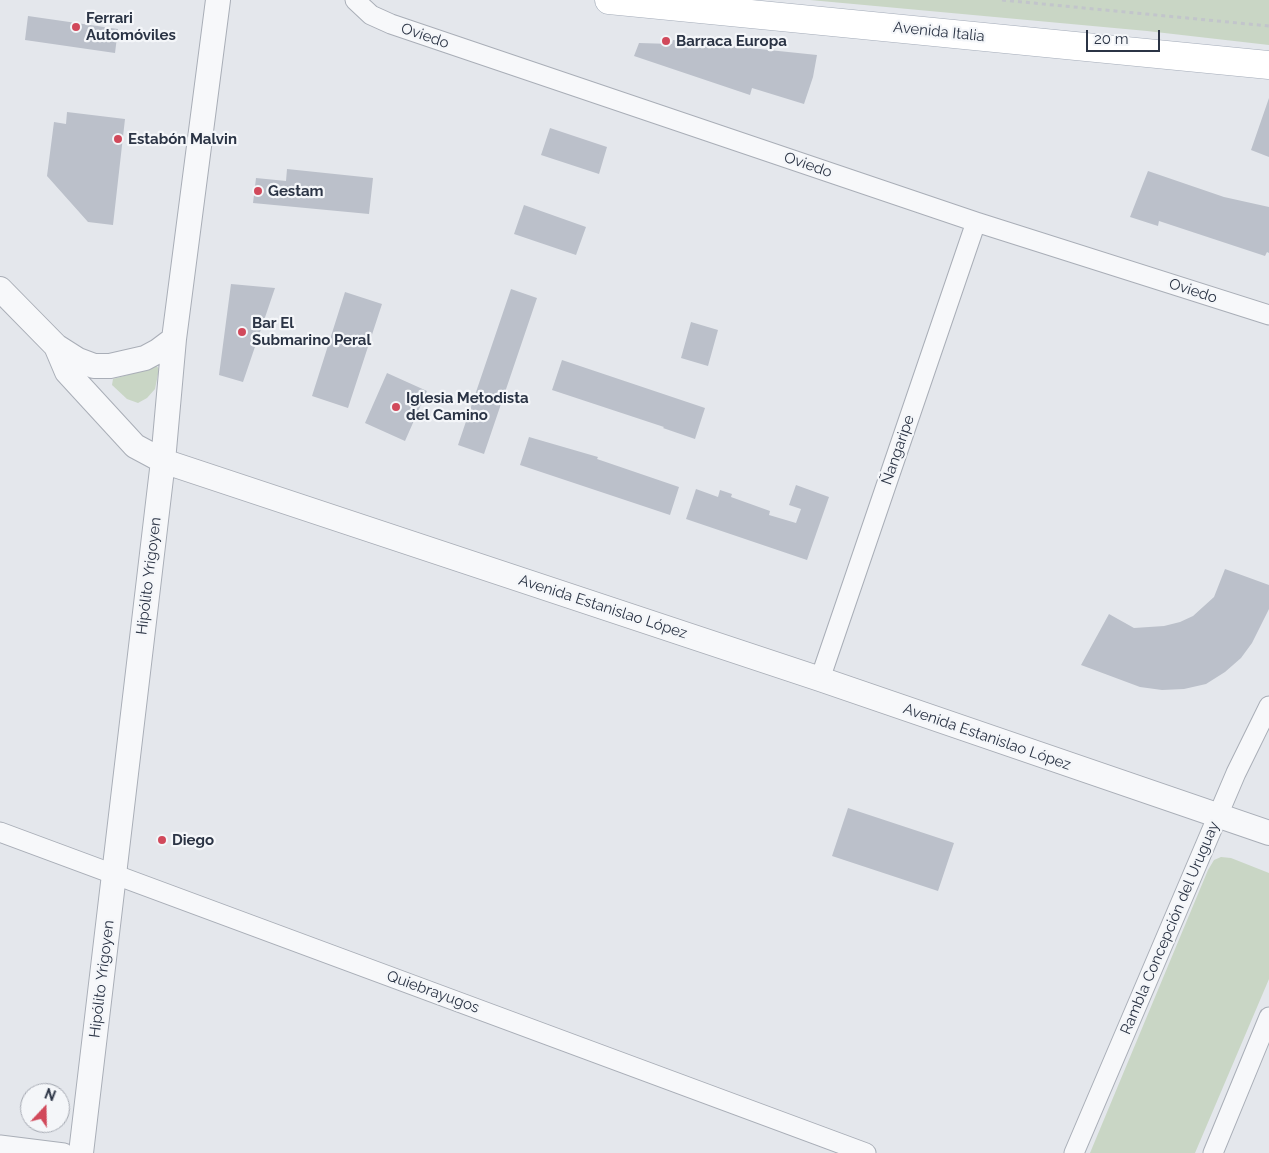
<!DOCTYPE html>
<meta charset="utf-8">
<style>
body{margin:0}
#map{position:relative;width:1269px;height:1153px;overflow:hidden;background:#e4e7ec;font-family:Raleway,sans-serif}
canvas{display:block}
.north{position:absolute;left:20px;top:1083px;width:50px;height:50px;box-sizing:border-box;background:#f4f6f9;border:1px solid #a4a8b1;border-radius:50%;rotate:21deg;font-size:14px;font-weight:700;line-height:20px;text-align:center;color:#2b3445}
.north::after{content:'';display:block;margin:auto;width:18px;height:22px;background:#d1495b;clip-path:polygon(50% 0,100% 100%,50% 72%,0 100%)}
.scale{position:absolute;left:1086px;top:30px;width:74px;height:22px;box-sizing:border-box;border:2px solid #2b3445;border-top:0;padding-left:6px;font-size:15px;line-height:18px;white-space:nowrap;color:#2b3445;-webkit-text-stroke:4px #f4f6f9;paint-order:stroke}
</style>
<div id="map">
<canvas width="1269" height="1153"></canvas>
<div class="north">N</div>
<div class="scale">20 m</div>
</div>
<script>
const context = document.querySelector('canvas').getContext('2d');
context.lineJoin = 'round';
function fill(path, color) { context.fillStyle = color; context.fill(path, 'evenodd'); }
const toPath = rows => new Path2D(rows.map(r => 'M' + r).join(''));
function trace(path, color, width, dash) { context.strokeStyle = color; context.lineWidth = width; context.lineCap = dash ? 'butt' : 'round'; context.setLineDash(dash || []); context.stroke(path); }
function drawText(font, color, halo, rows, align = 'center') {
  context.font = font + ' Raleway,sans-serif'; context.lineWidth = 4.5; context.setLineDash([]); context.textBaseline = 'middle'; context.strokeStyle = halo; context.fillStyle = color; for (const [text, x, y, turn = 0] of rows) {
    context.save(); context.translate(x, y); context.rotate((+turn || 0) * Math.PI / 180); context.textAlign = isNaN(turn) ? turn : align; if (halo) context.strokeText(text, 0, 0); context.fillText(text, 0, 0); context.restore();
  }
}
const green = toPath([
 [810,0,1269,0,1269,45,1147,31],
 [156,365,159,369,155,389,147,398,138,403,127,399,112,385,113,379,149,369],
 [1221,857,1231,858,1269,873,1269,979,1195,1153,1090,1153,1208,870,1214,860]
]);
const building = toPath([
 [28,16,118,29,115,53,25,40],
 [673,40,817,55,813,77,804,104,752,88,750,95,634,56,639,43,672,44],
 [1269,98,1269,157,1251,150],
 [67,112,125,119,113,225,88,222,47,176,54,122,66,124],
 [550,128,607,147,599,174,541,155],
 [287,169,373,178,369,214,253,203,256,178,286,181],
 [1148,171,1224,197,1269,207,1269,253,1267,252,1265,256,1159,221,1158,226,1130,217],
 [524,205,586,227,576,255,514,234],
 [231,284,275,288,243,382,219,375],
 [511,289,537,298,484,454,458,445],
 [345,292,382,304,348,408,312,396],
 [691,322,718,330,708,366,681,358],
 [562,360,705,408,695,439,663,428,664,427,552,390],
 [387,373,427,391,405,441,365,423],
 [529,437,598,457,597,459,679,487,670,515,520,465],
 [796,485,829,497,807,560,686,519,696,489,718,497,720,490,732,494,731,497,770,511,769,515,796,523,801,509,789,505],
 [1225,569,1269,585,1269,609,1252,643,1241,658,1225,672,1206,684,1184,689,1162,690,1140,687,1081,665,1109,614,1134,628,1164,626,1180,622,1193,616,1214,597],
 [848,808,954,843,938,891,832,856]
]);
const path = toPath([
 [1002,0,1269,26]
]);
const minor = toPath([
 [355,0,371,15,391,24,976,222,1269,315],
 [820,679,976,222],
 [0,832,866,1153],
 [0,1145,64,1153],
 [1074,1153,1236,773,1269,706],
 [1213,1153,1269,1017]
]);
const tertiary = toPath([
 [0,289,56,346,67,372,135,446,163,461,820,679,1269,833],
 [56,346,78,360,94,366,110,366,145,358,158,351,174,339],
 [81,1153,163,461,174,339,218,0]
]);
const primary = toPath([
 [609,0,1269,65]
]);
const markers = [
 [76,27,5,"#d1495b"],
 [666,41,5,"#d1495b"],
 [118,139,5,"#d1495b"],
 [258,191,5,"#d1495b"],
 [242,332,5,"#d1495b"],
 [396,407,5,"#d1495b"],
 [162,840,5,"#d1495b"]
];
const poiNames = [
 ["Ferrari",86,18],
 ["Automóviles",86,35],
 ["Barraca Europa",676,41],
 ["Estabón Malvin",128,139],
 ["Gestam",268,191],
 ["Bar El",252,323],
 ["Submarino Peral",252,340],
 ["Iglesia Metodista",406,398],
 ["del Camino",406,415],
 ["Diego",172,840]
];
const streetNames = [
 ["Avenida Italia",939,32,6],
 ["Oviedo",425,36,19],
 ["Oviedo",808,165,19],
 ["Oviedo",1193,291,18],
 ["Ñangaripe",898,450,-71],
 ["Hipólito Yrigoyen",149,576,-83],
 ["Avenida Estanislao López",603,607,18],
 ["Avenida Estanislao López",987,737,19],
 ["Rambla Concepción del Uruguay",1170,928,-67],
 ["Hipólito Yrigoyen",102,979,-83],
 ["Quiebrayugos",433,992,20]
];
fill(green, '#c9d6c5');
fill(building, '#bbc0ca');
trace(minor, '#a9aeb7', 21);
trace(tertiary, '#a9aeb7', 26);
trace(primary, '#a3abb8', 29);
trace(path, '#c2c5cb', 3, [4, 4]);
trace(minor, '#f7f8fa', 19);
trace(tertiary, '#f7f8fa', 24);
trace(primary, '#fff', 28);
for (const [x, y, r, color] of markers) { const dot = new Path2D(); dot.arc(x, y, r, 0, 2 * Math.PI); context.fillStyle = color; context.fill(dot); trace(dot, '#f4f6f9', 2); }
drawText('bold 15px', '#2b3445', '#f4f6f9', poiNames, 'left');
drawText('15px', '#2b3445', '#f4f6f9', streetNames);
</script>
